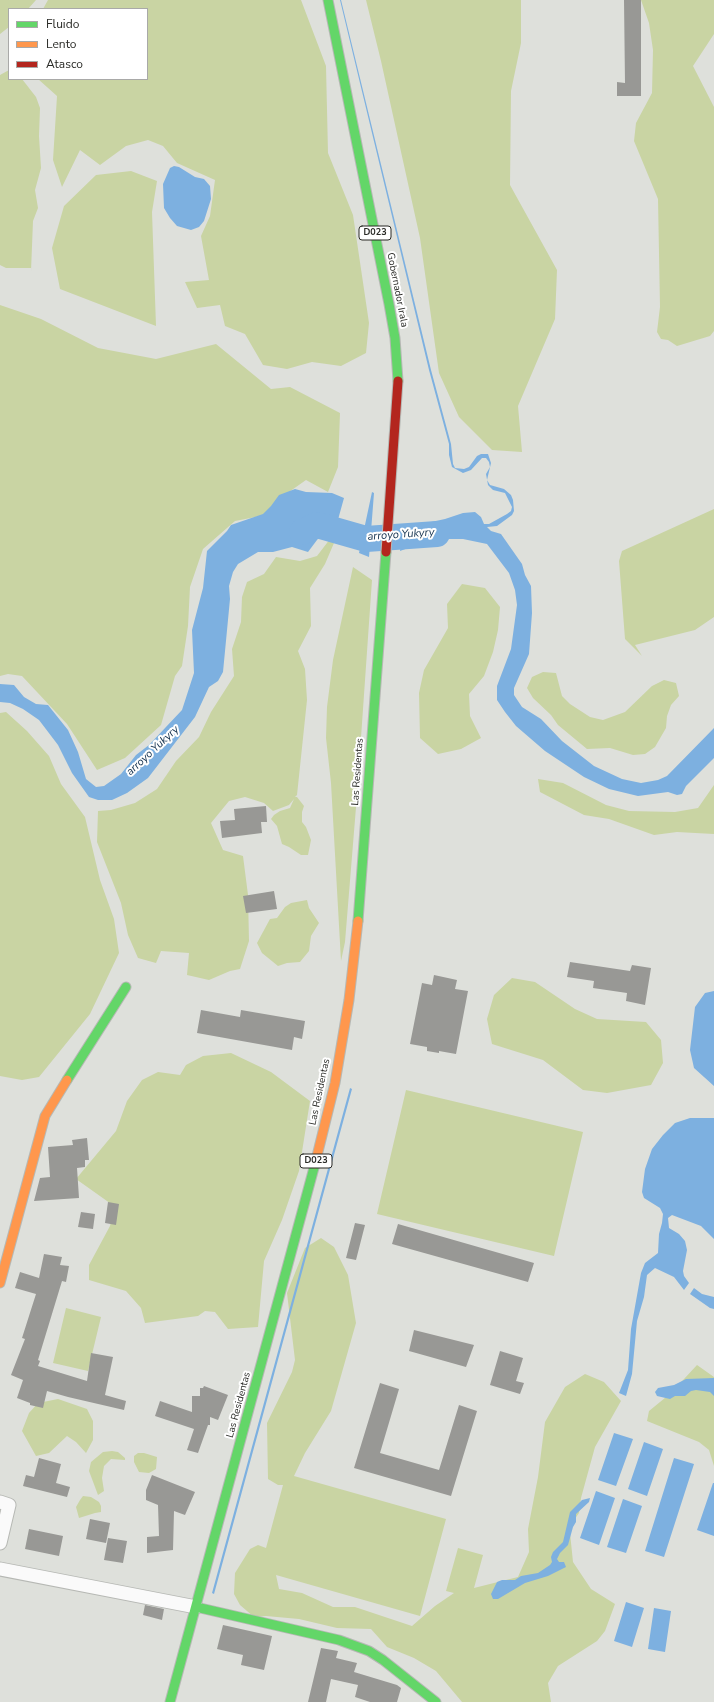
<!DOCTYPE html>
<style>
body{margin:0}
#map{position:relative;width:714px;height:1702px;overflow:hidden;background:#dee0db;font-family:"Nunito Sans",sans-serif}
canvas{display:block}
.legend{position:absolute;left:8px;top:8px;width:140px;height:72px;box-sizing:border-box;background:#fff;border:1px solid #a9a9a8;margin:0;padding:5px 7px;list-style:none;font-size:12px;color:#282925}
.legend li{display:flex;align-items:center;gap:8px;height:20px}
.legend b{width:20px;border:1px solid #a9a9a8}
</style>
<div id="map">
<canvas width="714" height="1702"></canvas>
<ul class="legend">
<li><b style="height:5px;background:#63d668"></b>Fluido</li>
<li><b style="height:5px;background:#ff974d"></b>Lento</li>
<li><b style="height:5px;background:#b3261e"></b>Atasco</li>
</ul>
</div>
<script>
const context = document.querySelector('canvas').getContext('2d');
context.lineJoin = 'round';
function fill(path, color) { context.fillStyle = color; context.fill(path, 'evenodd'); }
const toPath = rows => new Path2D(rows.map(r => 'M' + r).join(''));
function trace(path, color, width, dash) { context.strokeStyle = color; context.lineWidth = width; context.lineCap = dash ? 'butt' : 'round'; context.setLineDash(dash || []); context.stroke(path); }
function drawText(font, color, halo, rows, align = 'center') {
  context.font = font + ' "Nunito Sans",sans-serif'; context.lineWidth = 4; context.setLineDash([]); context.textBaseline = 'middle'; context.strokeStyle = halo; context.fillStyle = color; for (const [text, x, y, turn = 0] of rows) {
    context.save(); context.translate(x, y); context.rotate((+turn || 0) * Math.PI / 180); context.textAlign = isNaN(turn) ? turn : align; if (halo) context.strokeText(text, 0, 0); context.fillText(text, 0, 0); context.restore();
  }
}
const green = toPath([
 [0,0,36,0,28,9,9,9,9,27,0,34],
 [48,0,301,0,326,66,328,153,353,215,369,323,366,353,341,366,312,362,287,369,263,365,245,334,225,326,220,305,197,308,185,282,209,280,201,236,210,216,215,180,177,163,163,146,148,140,126,146,100,165,80,150,62,187,53,160,57,96,38,79,147,79,147,9,43,9],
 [366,0,521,0,521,43,511,91,510,185,557,270,555,319,518,406,522,452,492,450,459,417,439,373,420,238,381,61],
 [641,0,714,0,714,34,693,66,714,107,714,331,710,336,677,346,668,340,661,339,657,332,660,307,658,199,634,141,636,123,652,93,653,50,649,23],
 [9,70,9,79,22,79,36,97,40,108,39,136,41,168,35,190,38,208,33,221,31,271,31,268,6,268,0,265,0,75],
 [131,171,157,181,152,212,156,326,60,289,52,248,64,206,96,175],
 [0,305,41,319,98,348,156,359,216,344,271,389,290,387,340,413,338,467,328,492,306,480,279,499,271,514,235,521,203,549,190,587,188,626,182,666,175,676,161,725,125,758,97,770,67,724,22,676,8,674,0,676],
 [714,509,714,617,695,630,635,645,642,656,625,639,619,561,622,551],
 [330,539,334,543,325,564,310,588,311,626,298,651,305,669,307,700,297,795,295,797,297,797,304,806,302,812,302,822,306,827,311,840,308,855,301,855,289,847,282,844,277,826,271,819,274,815,280,811,290,808,294,799,289,805,273,811,264,803,245,797,229,801,211,823,223,850,243,856,248,895,249,941,240,969,230,971,209,980,187,975,189,953,161,951,156,963,138,958,128,935,121,903,97,842,98,811,111,810,135,803,157,789,176,761,199,737,211,712,234,676,232,649,241,622,242,597,247,582,264,574,276,557,300,561,317,556],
 [353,567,372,580,357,795,345,942,341,961,331,783,326,738,327,707,333,660],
 [462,584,485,588,500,607,498,630,493,652,484,676,469,694,470,716,481,738,461,749,438,754,420,738,419,693,424,670,448,628,447,604],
 [543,672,556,673,562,696,570,704,590,717,603,720,625,712,652,686,664,680,676,683,679,696,671,705,667,716,666,728,655,747,645,754,633,755,610,748,587,749,558,725,551,715,533,698,527,688,532,677],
 [6,712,27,731,49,756,61,784,85,817,100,880,114,919,119,953,90,1014,39,1077,22,1080,0,1076,0,713],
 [538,779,563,783,606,805,629,811,675,812,698,808,714,785,714,834,677,832,654,835,609,819,584,815,540,792],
 [307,900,309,908,319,923,311,936,309,951,300,962,287,963,278,966,262,953,257,943,270,919,277,918,285,907,291,903],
 [512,978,535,982,575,1009,597,1019,646,1022,661,1040,663,1063,651,1085,607,1093,583,1090,543,1060,492,1044,487,1019,494,995],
 [231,1053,271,1072,310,1101,299,1171,282,1220,264,1261,258,1327,228,1329,215,1312,205,1311,198,1316,145,1323,141,1308,126,1291,89,1280,89,1265,110,1226,114,1206,76,1179,116,1131,127,1101,142,1080,158,1072,180,1075,186,1065,203,1056],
 [406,1090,583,1132,554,1256,377,1214],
 [321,1238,334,1247,348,1275,356,1323,331,1411,305,1453,294,1476,446,1519,420,1616,276,1575,279,1589,302,1593,333,1607,355,1607,412,1626,435,1606,454,1593,446,1591,458,1548,483,1555,474,1588,518,1577,529,1552,528,1529,538,1477,545,1422,565,1387,585,1374,604,1382,621,1401,595,1447,581,1498,579,1513,572,1523,570,1533,573,1562,591,1589,615,1604,605,1631,597,1641,558,1666,548,1683,551,1702,462,1702,436,1671,414,1658,387,1647,371,1629,337,1628,299,1619,266,1616,254,1617,240,1605,234,1594,235,1573,250,1549,258,1545,266,1548,283,1485,278,1485,268,1479,267,1423,292,1372,295,1360,287,1293,305,1248],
 [66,1308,101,1317,88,1371,53,1363],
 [697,1365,714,1377,714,1466,709,1450,699,1442,647,1421,649,1411,671,1393],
 [58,1399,87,1409,93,1421,93,1440,86,1453,76,1442,67,1436,49,1453,36,1456,22,1431,29,1413,38,1403],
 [112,1451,118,1452,125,1458,125,1460,111,1459,104,1466,102,1478,104,1491,98,1495,89,1471,91,1462,103,1452],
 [138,1453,144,1453,157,1457,156,1469,149,1473,139,1472,134,1462,134,1456],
 [83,1496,91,1497,99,1502,101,1506,101,1512,95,1513,79,1518,76,1507,80,1500]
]);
const water = toPath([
 [340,0,341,0,431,370,451,444,453,464,455,468,464,469,469,467,477,456,481,454,488,454,491,463,487,480,490,485,504,489,511,495,513,500,514,511,512,515,497,526,487,527,491,531,501,534,522,564,525,575,531,586,532,613,529,654,514,688,514,695,522,707,541,719,562,741,594,766,622,779,641,783,658,780,667,776,714,728,714,758,686,786,682,794,677,795,668,792,638,796,609,789,584,777,545,751,516,726,505,712,497,700,497,686,511,649,517,605,515,590,509,573,487,544,463,539,449,539,419,544,400,551,403,528,445,519,463,513,475,512,481,517,484,524,489,524,507,514,511,511,512,507,505,493,493,490,488,485,486,474,490,467,489,462,486,458,482,458,471,470,463,473,452,467,449,455,449,444,429,370],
 [174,166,179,167,195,177,204,179,210,186,211,199,204,221,199,227,191,230,177,226,170,218,164,208,163,184,170,168],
 [295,489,306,492,332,493,344,498,334,534,323,532,308,552,292,547,273,552,258,552,238,564,233,572,229,586,230,599,223,672,218,681,209,687,195,717,148,778,127,793,112,800,98,800,89,797,72,773,58,745,39,720,23,709,10,703,0,702,0,684,14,685,24,697,36,704,48,705,68,730,78,752,86,779,96,787,104,786,121,774,136,755,149,745,182,710,194,673,192,630,203,588,207,551,227,531,231,525,263,514,271,506,279,495],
 [372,492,374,493,369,557,359,553],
 [714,991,714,1086,694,1068,690,1050,695,1007,705,993],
 [350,1088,352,1089,214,1594,212,1593],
 [690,1118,714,1118,714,1239,701,1226,672,1215,668,1218,669,1228,679,1234,685,1241,687,1250,683,1271,684,1276,689,1283,684,1290,674,1277,655,1268,647,1275,644,1297,637,1321,632,1374,626,1396,619,1393,628,1370,631,1329,641,1273,645,1263,658,1253,659,1234,662,1223,663,1214,660,1208,644,1198,642,1192,645,1169,652,1149,663,1135,675,1123],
 [694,1288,702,1294,714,1297,714,1309,710,1308,690,1294],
 [714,1378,714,1396,710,1392,696,1390,691,1391,685,1396,675,1396,670,1399,657,1396,655,1392,658,1388,674,1385,686,1379],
 [614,1433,633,1439,616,1486,598,1480],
 [644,1442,663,1449,647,1496,628,1489],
 [674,1458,694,1464,664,1557,645,1551],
 [713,1483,714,1483,714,1536,697,1530],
 [596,1491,615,1498,599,1545,580,1538],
 [590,1498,589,1502,576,1514,576,1522,573,1527,568,1545,560,1553,557,1559,559,1562,564,1562,566,1567,548,1576,525,1583,498,1599,493,1599,491,1594,497,1582,502,1580,515,1580,521,1576,538,1573,550,1565,552,1562,551,1557,553,1552,563,1542,570,1512,582,1500],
 [623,1499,642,1506,626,1553,607,1547],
 [626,1602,644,1608,632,1647,614,1641],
 [654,1608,671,1611,665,1652,648,1649]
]);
const river = toPath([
 [302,532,317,525,366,539,437,534]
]);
const building = toPath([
 [624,0,641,0,641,96,617,96,617,82,625,83],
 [266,806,267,822,261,822,262,833,222,838,220,821,235,820,234,809],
 [274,891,277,909,246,913,243,896],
 [570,962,630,971,632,965,651,968,645,1005,626,1001,627,993,593,988,594,981,567,977],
 [434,975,457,980,455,989,468,991,456,1054,439,1051,439,1053,427,1051,427,1047,410,1044,422,983,432,985],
 [201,1010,240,1017,241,1010,305,1021,302,1039,294,1037,292,1050,197,1033],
 [87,1138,89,1160,85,1160,85,1167,77,1168,79,1198,34,1201,40,1178,50,1177,48,1147,73,1145,72,1140],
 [108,1202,119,1204,116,1225,105,1223],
 [81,1212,95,1214,93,1229,78,1227],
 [355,1223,365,1225,356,1260,346,1258],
 [398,1224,534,1263,528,1282,392,1244],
 [44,1254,62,1257,60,1265,69,1266,66,1282,62,1281,38,1360,40,1361,38,1366,87,1381,91,1353,113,1357,105,1395,126,1401,124,1410,68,1397,47,1391,43,1408,30,1405,30,1403,17,1398,23,1380,11,1375,25,1339,22,1338,36,1294,15,1288,20,1272,39,1278],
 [414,1330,474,1345,466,1367,409,1351],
 [500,1351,523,1358,516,1381,524,1383,520,1394,490,1385],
 [380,1383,399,1389,380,1453,439,1470,459,1405,477,1411,451,1496,354,1468],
 [204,1386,228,1395,218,1420,210,1417,210,1425,208,1425,198,1453,187,1450,194,1429,155,1416,160,1401,192,1412,192,1396,200,1396,200,1388,203,1388],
 [39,1458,61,1464,56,1483,70,1487,67,1497,23,1486,26,1475,34,1477],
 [152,1475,195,1492,185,1515,174,1511,173,1550,147,1553,147,1537,159,1536,158,1505,146,1500,146,1490],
 [90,1519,110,1523,106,1543,86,1539],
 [29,1529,63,1536,59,1556,25,1549],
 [108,1538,127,1541,123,1563,104,1560],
 [145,1605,164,1609,162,1620,143,1615],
 [223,1625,272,1636,264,1670,241,1665,243,1655,217,1649],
 [321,1648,338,1651,336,1658,357,1663,354,1672,397,1685,401,1688,397,1702,370,1702,355,1697,358,1685,331,1679,326,1702,308,1702]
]);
const street = toPath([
 [0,1502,9,1505,0,1543],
 [0,1569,196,1607]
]);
const fast = toPath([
 [328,0,389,304,395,338,398,381],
 [358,921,386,552],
 [67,1080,126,987],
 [196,1607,339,1640,369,1651,383,1660,436,1702],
 [170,1702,315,1164]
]);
const slow = toPath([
 [315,1164,335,1083,349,1000,358,921],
 [0,1283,45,1116,67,1080]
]);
const jam = toPath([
 [386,552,398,381]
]);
const shields = [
 [375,233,32],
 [316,1161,32]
];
const shieldNames = [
 ["D023",375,233],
 ["D023",316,1161]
];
const streetNames = [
 ["Gobernador Irala",397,290,79],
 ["Las Residentas",358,772,-86],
 ["Las Residentas",320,1092,-78],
 ["Las Residentas",239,1405,-75]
];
const waterNames = [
 ["arroyo Yukyry",401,535,-4],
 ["arroyo Yukyry",153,751,-43]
];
fill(green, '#c9d4a3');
fill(water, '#7db0e0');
trace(river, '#7db0e0', 26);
fill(building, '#989895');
trace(street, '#b6b8b4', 15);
trace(fast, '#b6b8b4', 11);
trace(slow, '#b6b8b4', 11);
trace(jam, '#b6b8b4', 11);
trace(street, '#fafafa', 13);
trace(fast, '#63d668', 9);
trace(slow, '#ff974d', 9);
trace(jam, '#b3261e', 9);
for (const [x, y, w] of shields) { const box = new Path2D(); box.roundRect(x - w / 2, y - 7, w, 14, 3); context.fillStyle = '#fff'; context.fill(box); trace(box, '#282925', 1); }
drawText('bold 9px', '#282925', null, shieldNames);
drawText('10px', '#282925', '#fff', streetNames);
drawText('italic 11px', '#112f4c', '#fff', waterNames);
</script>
